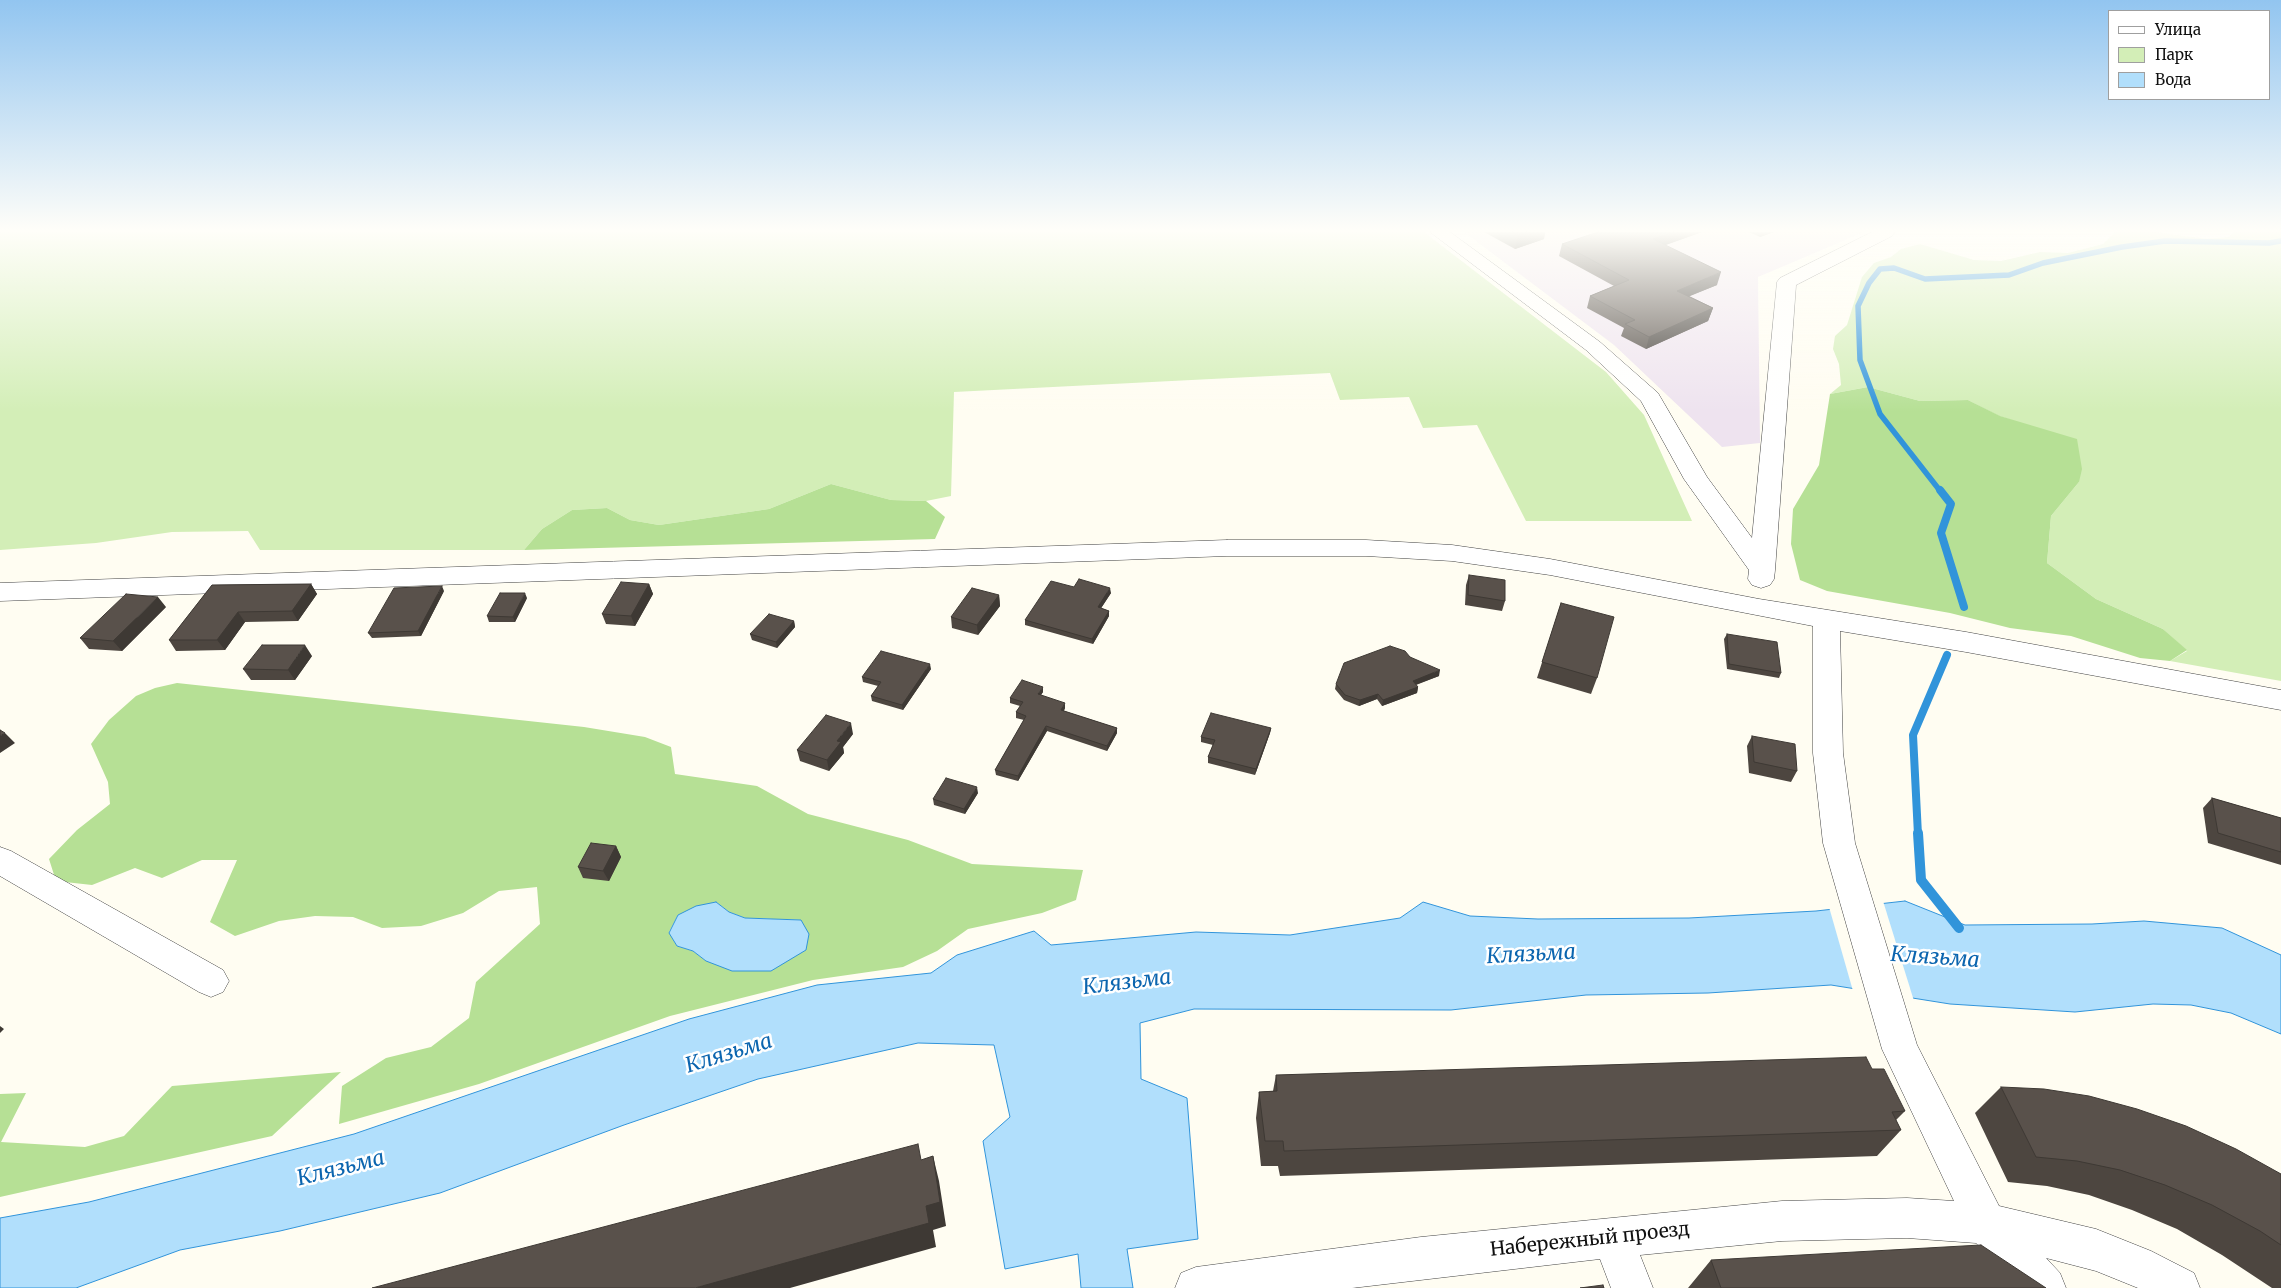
<!DOCTYPE html>
<meta charset="utf-8">
<style>
body{margin:0}
#map{position:relative;width:2281px;height:1288px;overflow:hidden;background:#fffdf2;font-family:Merriweather,serif}
canvas{display:block}
.legend{position:absolute;left:2108px;top:10px;width:162px;height:90px;box-sizing:border-box;background:#fff;border:1px solid #9f9f9f;margin:0;padding:6px 9px;list-style:none;font-size:15px;color:#101010}
.legend li{display:flex;align-items:center;gap:10px;height:25px}
.legend b{width:25px;border:1px solid #9f9f9f}
</style>
<div id="map">
<canvas width="2281" height="1288"></canvas>
<ul class="legend">
<li><b style="height:6px;background:#fff"></b>Улица</li>
<li><b style="height:14px;background:#d3eeb7"></b>Парк</li>
<li><b style="height:14px;background:#b1dffc"></b>Вода</li>
</ul>
</div>
<script>
const context = document.querySelector('canvas').getContext('2d');
context.lineJoin = 'round';
function fill(path, color) { context.fillStyle = color; context.fill(path, 'evenodd'); }
const toPath = rows => new Path2D(rows.map(r => 'M' + r).join(''));
function trace(path, color, width, dash) { context.strokeStyle = color; context.lineWidth = width; context.lineCap = dash ? 'butt' : 'round'; context.setLineDash(dash || []); context.stroke(path); }
function drawText(font, color, halo, rows, align = 'center') {
  context.font = font + ' Merriweather,serif'; context.lineWidth = 5; context.setLineDash([]); context.textBaseline = 'middle'; context.strokeStyle = halo; context.fillStyle = color; for (const [text, x, y, turn = 0] of rows) {
    context.save(); context.translate(x, y); context.rotate((+turn || 0) * Math.PI / 180); context.textAlign = isNaN(turn) ? turn : align; if (halo) context.strokeText(text, 0, 0); context.fillText(text, 0, 0); context.restore();
  }
}
const industrial = toPath([
 [1464,232,1864,232,1758,277,1760,443,1722,447,1614,345]
]);
const green = toPath([
 [0,232,1424,232,1606,372,1644,415,1692,521,1526,521,1477,425,1423,428,1409,397,1340,400,1330,373,954,392,951,496,926,501,891,500,831,484,769,509,659,525,630,520,607,508,572,510,542,529,524,550,260,550,248,531,172,532,96,543,0,550],
 [2115,232,2154,232,2208,239,2229,237,2233,232,2281,232,2281,681,2170,661,2187,651,2163,629,2096,599,2047,563,2051,516,2079,482,2030,426,1999,416,1968,400,1920,401,1868,387,1830,394,1841,385,1839,364,1833,349,1835,336,1847,325,1862,277,1874,263,1891,257,1901,249,1920,244,1974,260,2001,261,2040,252,2068,253,2103,244]
]);
const forest = toPath([
 [1868,387,1920,401,1968,400,2000,416,2077,439,2082,469,2079,482,2051,516,2047,563,2096,599,2163,629,2187,650,2170,661,2140,658,2071,636,2010,628,1950,613,1827,591,1800,580,1791,544,1793,509,1819,465,1830,394],
 [831,484,891,500,926,501,945,517,935,539,524,550,542,529,572,510,607,508,630,520,659,525,769,509],
 [177,683,584,727,645,737,671,747,675,774,757,786,808,814,908,840,972,864,1083,870,1076,900,1042,913,968,929,937,951,903,967,813,980,670,1016,479,1084,339,1124,342,1086,386,1058,431,1047,469,1018,476,982,540,924,537,887,499,891,463,913,421,926,382,928,353,917,315,916,279,921,235,936,210,922,237,860,202,860,162,878,135,868,92,885,56,881,49,859,77,830,110,804,108,782,91,744,109,720,136,696,155,688],
 [716,902,729,912,745,918,801,920,706,961,693,951,677,946,669,932,678,915],
 [341,1072,272,1136,0,1197,0,1094,26,1093,1,1142,85,1147,124,1136,172,1086]
]);
const water = toPath([
 [1905,901,1965,925,2092,924,2144,921,2222,928,2281,955,2281,1034,2231,1013,2191,1005,2153,1004,2075,1012,1950,1004,1831,985,1708,993,1586,995,1451,1010,1194,1009,1140,1023,1141,1079,1187,1098,1198,1239,1127,1249,1133,1288,1081,1288,1078,1254,1005,1269,983,1141,1010,1117,994,1045,918,1043,758,1079,624,1125,440,1193,280,1231,180,1250,76,1288,0,1288,0,1218,89,1202,354,1134,689,1019,817,985,931,973,957,955,1034,931,1051,945,1196,932,1290,935,1400,918,1423,902,1470,916,1538,919,1689,918,1816,911,1905,901],
 [716,902,729,912,745,918,801,920,809,934,806,950,771,971,732,971,706,961,693,951,677,946,669,933,678,915,696,906,716,902]
]);
const pier = toPath([
 [1883,901,1914,1001,1853,991,1829,907]
]);
const streamFar2 = toPath([
 [1941,492,1880,414,1860,360,1858,306,1869,283,1880,269,1894,268,1925,279,2009,275,2043,263,2122,247,2165,241,2269,243,2281,241]
]);
const streamFar1 = toPath([
 [1940,490,1951,504,1941,533,1964,607],
 [1918,835,1913,735,1947,655]
]);
const stream = toPath([
 [1918,833,1921,880,1959,928]
]);
const minor = toPath([
 [1430,232,1450,232,1600,342,1658,393,1707,477,1752,538,1777,282,1780,278,1872,232,1895,232,1892,236,1796,285,1775,570,1774,579,1770,585,1761,588,1752,585,1748,579,1749,570,1684,479,1641,401,1586,350,1430,232],
 [1227,540,1366,540,1452,545,1550,559,1759,599,1966,632,2281,690,2281,710,1966,652,1840,631,1843,753,1855,843,1917,1045,1999,1206,2096,1229,2151,1251,2194,1273,2200,1288,2138,1288,2096,1271,2046,1258,2060,1273,2066,1288,2017,1288,1976,1243,1907,1238,1782,1241,1640,1255,1653,1288,1611,1288,1600,1259,1352,1288,1175,1288,1181,1273,1196,1267,1421,1237,1782,1201,1907,1198,1954,1201,1882,1049,1823,843,1813,753,1813,626,1550,575,1452,561,1366,556,1227,556,0,601,0,583,1227,540],
 [0,847,11,851,223,970,229,981,223,992,211,997,199,992,0,876,0,847]
]);
const wall = toPath([
 [1484,232,1545,232,1544,239,1515,249],
 [1702,232,1665,245,1717,285,1689,296,1713,308,1708,321,1646,349,1621,336,1624,328,1587,308,1590,296,1614,286,1559,256,1562,244],
 [1749,232,1774,232,1760,237],
 [1469,575,1505,601,1502,611,1465,605,1466,585],
 [311,584,317,594,298,621,245,622,225,650,176,651,169,640,212,585],
 [649,584,653,594,635,626,606,624,602,614],
 [1074,587,1111,593,1101,608,1109,611,1109,616,1093,644,1025,625,1025,620],
 [444,591,421,636,372,638,368,633],
 [999,595,1000,606,978,635,952,628,951,617],
 [527,598,515,622,489,622,487,616],
 [1561,603,1597,678,1591,694,1537,678],
 [166,607,122,651,89,649,80,638],
 [794,621,795,627,777,648,752,640,750,634],
 [1727,634,1781,673,1779,678,1727,669,1724,639],
 [312,656,295,680,251,680,243,669],
 [1410,657,1439,676,1416,685,1418,687,1417,693,1382,706,1377,699,1359,706,1344,700,1335,689,1336,684],
 [931,669,903,710,872,701,871,696,878,686,863,682,862,677],
 [1043,692,1041,695,1065,708,1064,711,1117,728,1117,733,1107,751,1047,731,1018,781,996,775,995,770,1024,720,1016,718,1016,712,1020,706,1010,703,1010,698],
 [1271,728,1270,733,1255,775,1208,763,1208,757,1213,745,1201,742,1201,737],
 [853,734,843,747,844,753,829,771,800,761,797,750],
 [1752,736,1797,771,1791,782,1749,773,1747,746],
 [978,793,965,814,934,805,933,799],
 [2212,798,2281,818,2281,865,2208,843,2203,808],
 [616,846,621,857,609,881,583,878,578,867],
 [1872,1069,1905,1111,1896,1120,1901,1130,1877,1156,1280,1176,1278,1166,1261,1166,1256,1118,1259,1092,1273,1091,1276,1075],
 [2001,1087,2281,1174,2281,1288,2272,1288,2222,1255,2177,1229,2132,1210,2089,1195,2047,1186,2008,1182,1975,1113],
 [1711,1260,2046,1288,1688,1288]
]);
const shadedWall = toPath([
 [1527,232,1545,232,1544,239,1515,249,1518,235],
 [1674,232,1702,232,1649,251,1653,239],
 [1762,232,1774,232,1760,237],
 [1721,272,1717,285,1673,303,1677,291],
 [1713,308,1708,321,1646,349,1649,337],
 [311,584,317,594,298,621,292,611],
 [649,584,653,594,635,626,631,616],
 [442,586,444,591,421,636,418,631],
 [1110,588,1111,593,1098,613,1098,607],
 [525,593,527,598,515,622,513,617],
 [999,595,1000,606,978,635,977,625],
 [158,597,166,607,122,651,113,641],
 [1109,611,1109,616,1093,644,1092,639],
 [238,612,245,622,225,650,217,640],
 [794,621,795,627,777,648,776,642],
 [305,645,312,656,295,680,288,670],
 [930,664,931,669,903,710,902,705],
 [1440,670,1439,676,1412,686,1413,681],
 [1043,687,1043,692,1038,699,1038,694],
 [1418,687,1417,693,1382,706,1383,700],
 [1378,694,1377,699,1359,706,1360,700],
 [1065,703,1065,708,1061,715,1061,710],
 [851,723,853,734,843,747,844,753,829,771,827,760,837,741],
 [1046,726,1047,731,1018,781,1018,776],
 [1117,728,1117,733,1107,751,1107,746],
 [1271,728,1270,733,1255,775,1256,769],
 [5,733,15,743,0,753,0,736],
 [977,787,978,793,965,814,964,809],
 [616,846,621,857,609,881,603,871],
 [0,1026,4,1029,0,1033],
 [933,1156,939,1181,946,1226,933,1230,936,1247,790,1288,695,1288,926,1206]
]);
const building = toPath([
 [1512,232,1527,232,1518,235,1512,232],
 [1598,232,1674,232,1653,239,1721,272,1677,291,1713,308,1649,337,1625,324,1635,320,1590,296,1629,280,1562,244,1598,232],
 [1469,575,1505,580,1505,601,1468,595,1469,575],
 [1079,579,1110,588,1098,607,1109,611,1092,639,1025,620,1051,581,1074,587,1079,579],
 [621,582,649,584,631,616,602,614,621,582],
 [311,584,292,611,238,612,217,640,169,640,212,585,311,584],
 [442,586,418,631,368,633,394,588,442,586],
 [972,588,999,595,977,625,951,617,972,588],
 [500,593,525,593,513,617,487,616,500,593],
 [126,594,158,597,113,641,80,638,126,594],
 [1561,603,1614,617,1597,678,1542,662,1561,603],
 [769,614,794,621,776,642,750,634,769,614],
 [1727,634,1777,642,1781,673,1729,664,1727,634],
 [262,645,305,645,288,670,243,669,262,645],
 [1390,646,1405,651,1410,657,1440,670,1413,681,1418,687,1383,700,1378,694,1360,700,1345,695,1336,684,1344,663,1390,646],
 [881,651,930,664,902,705,871,696,881,682,862,677,881,651],
 [1022,680,1043,687,1038,694,1065,703,1061,710,1117,728,1107,746,1046,726,1018,776,995,770,1026,716,1016,712,1023,702,1010,698,1022,680],
 [1211,713,1271,728,1256,769,1208,757,1215,740,1201,737,1211,713],
 [826,715,851,723,837,741,841,742,827,760,797,750,826,715],
 [0,730,5,733,0,736,0,730],
 [1752,736,1795,744,1797,771,1754,762,1752,736],
 [946,778,977,787,964,809,933,799,946,778],
 [2212,798,2281,818,2281,852,2218,833,2212,798],
 [591,843,616,846,603,871,578,867,591,843],
 [1866,1057,1872,1069,1884,1069,1905,1111,1892,1112,1901,1130,1284,1151,1283,1141,1265,1141,1259,1092,1277,1091,1276,1075,1866,1057],
 [2001,1087,2044,1089,2089,1096,2137,1109,2186,1126,2236,1149,2281,1174,2281,1245,2260,1231,2212,1205,2165,1185,2120,1170,2077,1161,2036,1157,2001,1087],
 [918,1144,921,1160,933,1156,940,1202,926,1206,929,1223,695,1288,372,1288,918,1144],
 [1981,1245,2046,1288,1721,1288,1711,1260,1981,1245],
 [1603,1285,1604,1288,1580,1288,1603,1285]
]);
const nearStreetnames = [
 ["Набережный проезд",1590,1240,-6]
];
const nearWaternames = [
 ["Клязьма",1531,955,-3],
 ["Клязьма",1935,958,4],
 ["Клязьма",1127,983,-7],
 ["Клязьма",729,1054,-17],
 ["Клязьма",341,1169,-14]
];
fill(industrial, '#eee3ef');
fill(green, '#d3eeb7');
fill(forest, '#b6e095');
fill(water, '#b1dffc');
trace(water, '#3194da', 1);
fill(pier, '#fffdf2');
trace(streamFar2, '#3194da', 5.5);
trace(streamFar1, '#3194da', 8);
trace(stream, '#3194da', 10);
trace(minor, '#434343', 1);
fill(minor, '#fff');
fill(wall, '#4d4640');
fill(shadedWall, '#3e3934');
fill(building, '#59514b');
trace(building, '#3e3934', 1);
const sky = context.createLinearGradient(0, 0, 0, 412);
sky.addColorStop(0, '#92c5f0');
sky.addColorStop(0.56, '#fffef9');
sky.addColorStop(1, '#fffef900');
context.fillStyle = sky;
context.fillRect(0, 0, 2281, 412);
drawText('19px', '#101010', '#fff', nearStreetnames);
drawText('italic 21px', '#0b65af', '#fff', nearWaternames);
</script>
